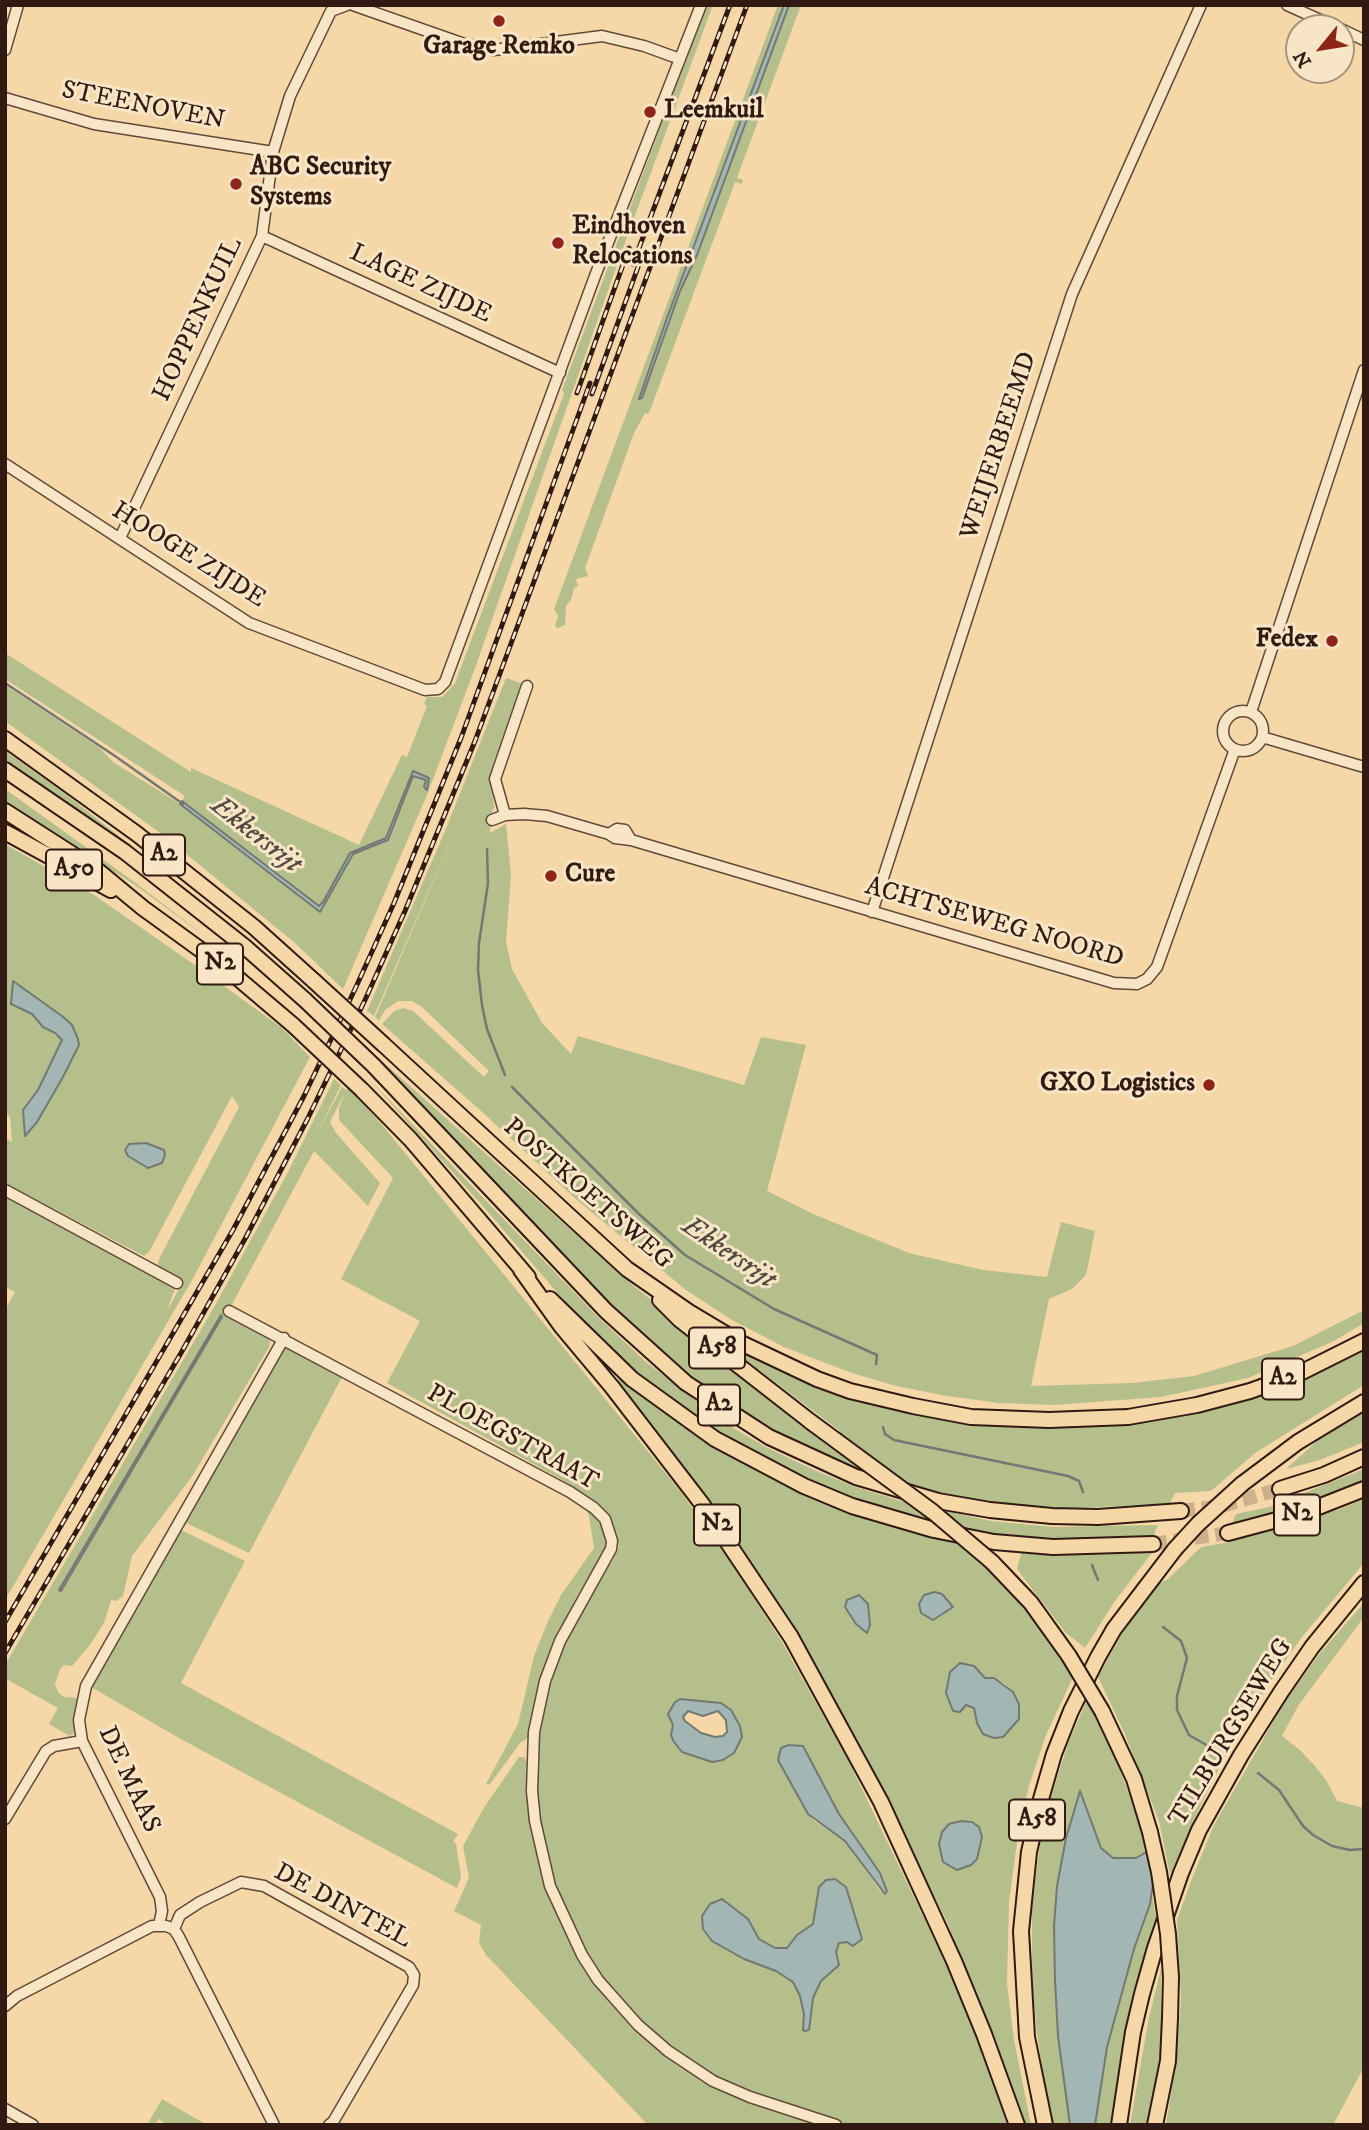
<!DOCTYPE html>
<style>
body{margin:0}
#map{position:relative;width:1369px;height:2130px;overflow:hidden;background:#f5d7a8;font-family:"IM FELL DW Pica",serif}
canvas{display:block}
.frame{position:absolute;inset:0;border:7px solid #301a12;pointer-events:none}
.north{position:absolute;left:1285px;top:14px;width:70px;height:70px;box-sizing:border-box;background:#f8e5c6;border:2px solid #a8947e;border-radius:50%;rotate:240deg;font-size:19px;font-weight:700;line-height:28px;text-align:center;color:#301a12}
.north::after{content:'';display:block;margin:auto;width:24px;height:32px;background:#8f2418;clip-path:polygon(50% 0,100% 100%,50% 72%,0 100%)}
</style>
<div id="map">
<canvas width="1369" height="2130"></canvas>
<div class="frame"></div>
<div class="north">N</div>
</div>
<script>
const context = document.querySelector('canvas').getContext('2d');
context.lineJoin = 'round';
function fill(path, color) { context.fillStyle = color; context.fill(path, 'evenodd'); }
const toPath = rows => new Path2D(rows.map(r => 'M' + r).join(''));
function trace(path, color, width, dash) { context.strokeStyle = color; context.lineWidth = width; context.lineCap = dash ? 'butt' : 'round'; context.setLineDash(dash || []); context.stroke(path); }
function drawText(font, color, halo, rows, align = 'center') {
  context.font = font + ' "IM FELL DW Pica",serif'; context.lineWidth = 6; context.setLineDash([]); context.textBaseline = 'middle'; context.strokeStyle = halo; context.fillStyle = color; for (const [text, x, y, turn = 0] of rows) {
    context.save(); context.translate(x, y); context.rotate((+turn || 0) * Math.PI / 180); context.textAlign = isNaN(turn) ? turn : align; if (halo) context.strokeText(text, 0, 0); context.fillText(text, 0, 0); context.restore();
  }
}
const green = toPath([
 [706,5,713,5,623,248,474,671,427,795,343,989,295,943,163,835,5,721,5,685,100,748,113,762,180,804,319,912,324,906,353,854,384,843,413,776,426,780,424,787,428,789,426,787,429,780,413,772,386,838,350,853,324,902,319,906,182,801,185,796,5,679,5,653,191,772,191,768,359,845,402,755,407,757,427,706,424,704,427,697,442,697,455,683,564,394,562,390],
 [778,5,784,5,667,318,639,399,642,398,680,291,697,255,789,5,801,5,737,178,743,180,742,184,735,182,651,408,648,414,645,413,634,433,585,568,588,576,576,579,578,586,574,588,571,600,566,606,565,625,558,628,555,626,558,616,554,609],
 [506,678,523,684,490,778,494,806,490,819,490,833,506,824,511,875,506,942,512,969,542,1023,571,1054,578,1036,744,1085,761,1037,806,1045,767,1191,813,1214,909,1253,983,1270,1047,1277,1061,1222,1095,1231,1086,1275,1072,1289,1049,1299,1031,1386,1132,1383,1194,1376,1293,1346,1364,1310,1364,1323,1334,1341,1248,1378,1161,1397,1054,1405,999,1403,947,1396,896,1386,852,1373,784,1347,732,1320,686,1290,577,1200,480,1110,382,1024,394,1011,403,1008,413,1011,484,1077,489,1071,422,1007,412,1001,398,1001,385,1010,379,1021,375,1017,463,813,374,1016,367,1011,445,831],
 [5,751,63,792,129,844,5,760],
 [5,789,137,884,209,939,135,885,5,803],
 [5,844,94,895,202,970,282,1028,310,1057,191,1282,5,1600,5,1310,15,1292,5,1287,5,1196,175,1288,167,1311,180,1287,184,1286,162,1272,158,1265,159,1259,239,1107,232,1096,149,1252,144,1256,5,1183,5,1138,12,1142,10,1116,5,1113],
 [13,982,62,1016,72,1025,78,1039,63,1077,37,1122,26,1135,23,1110,38,1090,62,1040,39,1023,32,1014,12,1006],
 [382,1061,636,1288,793,1411,801,1425,829,1447,840,1431,731,1349,730,1343,777,1368,844,1393,941,1417,996,1425,1055,1428,1130,1424,1199,1413,1252,1399,1305,1379,1364,1351,1364,1385,1255,1453,1211,1491,1175,1493,1169,1504,1053,1509,991,1502,934,1493,880,1477,828,1457,772,1431,690,1377,611,1307],
 [334,1079,341,1085,317,1134,342,1087,346,1090,348,1087,383,1126,681,1492,726,1555,782,1642,849,1762,970,2014,1009,2125,846,2125,751,2095,715,2078,669,2048,616,1997,584,1953,553,1885,538,1820,536,1791,537,1736,548,1681,576,1615,612,1562,619,1546,609,1519,598,1506,566,1482,387,1383,420,1321,341,1279,393,1178,339,1120,339,1108,345,1092,330,1122,336,1133,380,1183,368,1206,314,1151,228,1312,270,1338,269,1347,191,1478,132,1556,123,1596,116,1601,111,1600,104,1623,89,1646,73,1665,70,1666,64,1665,60,1669,55,1684,58,1692,64,1697,78,1698,77,1728,74,1733,70,1736,49,1724,58,1708,8,1680,5,1684,5,1665,213,1309,287,1174],
 [221,1315,61,1591,60,1591,220,1317],
 [686,1699,721,1703,731,1710,740,1726,712,1762,682,1752,671,1735,673,1725],
 [803,1747,839,1814,880,1873,881,1892,845,1841,813,1820],
 [819,1887,846,1887,862,1939,839,1943,836,1952,839,1965,821,1981,813,1998,803,2030,804,2014,800,1996,793,1982,776,1971,744,1959,712,1941,748,1919,759,1939,775,1948,787,1948,797,1935,813,1924],
 [369,1079,598,1317,645,1361,725,1423,764,1446,814,1470,855,1487,902,1501,991,1521,1053,1527,1158,1525,1151,1541,1055,1541,993,1536,911,1518,851,1500,807,1482,718,1434,634,1373,585,1325,488,1212],
 [286,1347,342,1377,249,1553,178,1519,283,1348],
 [619,1379,711,1443,753,1467,851,1512,894,1527,962,1542,1001,1581,1049,1638,1073,1677,1046,1735,1029,1786,1018,1835,1009,1902,1007,1983,1014,2040,1031,2125,1022,2125,988,2025,947,1922,864,1753,798,1635,708,1500,617,1383],
 [974,1666,985,1678,994,1678,1005,1684,1013,1692,1019,1704,1019,1719,1003,1737,977,1723,974,1708,966,1705],
 [1364,1411,1364,1442,1320,1460,1286,1469,1317,1441],
 [1364,1469,1364,1484,1332,1498,1230,1528,1236,1514,1269,1507],
 [1364,1499,1364,1563,1302,1637,1268,1685,1228,1751,1198,1811,1170,1875,1159,1821,1124,1732,1098,1677,1124,1630,1156,1584,1167,1580,1201,1547,1230,1542,1306,1517,1338,1510],
 [584,1505,600,1521,607,1542,607,1548,578,1594,557,1640,528,1738,521,1742,490,1784,486,1784,518,1724,534,1656,548,1621,561,1595,594,1548,589,1516],
 [179,1529,245,1561,181,1683,458,1834,453,1842,456,1844,461,1877,457,1888,179,1738,91,1687,95,1675],
 [1022,1550,1154,1550,1115,1601,1085,1648,1066,1633,1017,1569],
 [1364,1603,1364,1617,1298,1706,1282,1736,1301,1751,1314,1765,1326,1780,1337,1801,1364,1808,1364,2067,1333,2125,1166,2125,1177,2054,1181,1998,1177,1920,1191,1881,1214,1825,1284,1703,1320,1653],
 [1087,1700,1109,1740,1140,1824,1156,1918,1135,1990,1121,2060,1112,2125,1052,2125,1037,2034,1032,1981,1032,1907,1040,1844,1052,1794,1068,1744],
 [519,1757,524,1757,528,1766,531,1822,547,1888,562,1927,578,1957,611,2002,635,2028,688,2070,748,2101,819,2125,648,2125,486,1955,479,1943,481,1925,454,1911,469,1878,463,1846,485,1806],
 [1161,1969,1161,2017,1164,2045,1150,2125,1130,2125,1149,2017],
 [162,2099,207,2125,167,2125,159,2119,154,2125,147,2125]
]);
const water = toPath([
 [784,5,789,5,697,255,680,291,642,398,639,399,667,318,784,5],
 [413,771,429,778,427,790,424,787,426,780,413,776,388,840,353,854,320,912,180,804,182,801,319,906,323,902,350,853,386,838,413,771],
 [13,981,62,1016,72,1025,78,1039,79,1045,63,1077,37,1122,25,1136,23,1110,38,1090,62,1040,55,1033,43,1027,32,1014,11,1004,13,981],
 [146,1143,164,1150,165,1155,162,1163,148,1168,128,1156,125,1150,129,1144,146,1143],
 [221,1315,222,1317,61,1591,59,1590,221,1315],
 [935,1592,942,1594,953,1607,933,1620,921,1613,919,1604,924,1595,935,1592],
 [859,1595,868,1604,870,1625,867,1633,856,1624,845,1607,847,1600,859,1595],
 [960,1663,974,1666,985,1678,994,1678,1013,1692,1019,1704,1019,1719,1003,1737,994,1738,983,1734,977,1723,974,1708,966,1705,960,1712,953,1711,946,1693,950,1672,960,1663],
 [680,1699,721,1703,731,1710,740,1726,742,1737,734,1753,723,1760,712,1762,682,1752,674,1742,671,1735,673,1725,668,1714,675,1702,680,1699],
 [688,1711,703,1716,718,1711,726,1720,727,1732,723,1736,715,1737,701,1733,685,1721,683,1717,688,1711],
 [789,1745,803,1746,839,1814,880,1873,887,1891,885,1894,845,1841,808,1814,778,1760,781,1748,789,1745],
 [1080,1791,1101,1848,1113,1858,1136,1858,1159,1845,1150,1904,1134,1949,1107,2047,1095,2125,1070,2125,1058,2036,1055,1980,1054,1926,1057,1886,1066,1838,1080,1791],
 [961,1821,972,1822,979,1827,982,1837,977,1859,971,1865,957,1870,943,1862,939,1844,942,1832,949,1824,961,1821],
 [835,1879,846,1887,862,1939,853,1946,847,1942,839,1943,836,1952,839,1965,821,1981,813,1998,809,2030,805,2031,803,2030,804,2014,800,1996,793,1982,776,1971,744,1959,712,1941,703,1929,702,1916,710,1904,722,1899,748,1919,759,1939,775,1948,787,1948,797,1935,813,1924,819,1887,826,1880,835,1879]
]);
const stream = toPath([
 [5,683,115,756,183,804],
 [487,849,488,883,479,943,478,970,482,1005,487,1029,505,1075],
 [512,1087,639,1214,685,1255,774,1309,877,1355,876,1364],
 [883,1427,885,1434,894,1440,1068,1476,1079,1481,1083,1492],
 [1092,1565,1098,1580],
 [1163,1627,1181,1641,1187,1658,1177,1696,1177,1710,1189,1735,1215,1750],
 [1258,1773,1279,1790,1303,1826,1313,1835,1332,1846,1350,1850,1364,1849]
]);
const highwayTunnel = toPath([
 [1181,1511,1222,1506,1280,1489],
 [1153,1544,1228,1533]
]);
const minor = toPath([
 [353,5,467,45,494,50,602,36,644,46,680,59],
 [1287,5,1338,28],
 [1341,29,1364,40],
 [5,50,18,5],
 [5,98,94,124,273,152],
 [262,236,560,373],
 [5,464,249,623,425,690,438,689,445,682,595,276,701,5],
 [120,538,262,236,273,152,290,96,331,11,347,5],
 '1223 731a20 20 0 1 1 40 0a20 20 0 1 1-40 0Z',
 [1251,712,1364,370],
 [1262,737,1364,767],
 [505,815,495,779,527,686],
 [492,820,505,815,524,814,547,816,609,834,615,838,631,840,1114,983,1137,984,1147,979,1157,967,1235,749],
 [609,834,617,829,625,830,631,840],
 [872,912,1072,294,1201,5],
 [5,1190,177,1283],
 [229,1311,570,1492,594,1508,605,1519,612,1541,611,1549,560,1641,545,1681,534,1732,532,1791,535,1821,550,1886,582,1955,598,1980,638,2025,668,2051,713,2081,750,2097,836,2125],
 [5,1819,46,1751,54,1746,82,1741],
 [159,1925,162,1911,160,1897,82,1741,79,1720,86,1686,284,1338],
 [174,1929,180,1915,200,1902,241,1882,264,1886,409,1967,414,1975,413,1985,333,2122,329,2125],
 [5,2006,17,1996,152,1926,166,1926,174,1929,179,1937,274,2125],
 [5,2109,33,2125]
]);
const highway = toPath([
 [5,739,137,834,254,927,314,981],
 [5,770,125,852,244,946,305,1000],
 [5,811,97,870,143,908,227,969,293,1025],
 [5,832,111,890],
 [384,1045,627,1269,689,1312,741,1343,817,1379,850,1391,913,1406,971,1417,1049,1420,1128,1417,1197,1405,1250,1391,1300,1373,1364,1341],
 [374,1066,606,1311,686,1383,769,1437,856,1477,938,1501,990,1510,1052,1516,1098,1517,1181,1511],
 [362,1090,411,1140,528,1277],
 [521,1270,561,1326,612,1387,702,1504,791,1637,881,1802,954,1961,984,2034,1017,2125],
 [550,1299,632,1379,715,1439,804,1486,852,1506,934,1530,994,1542,1053,1547,1153,1544],
 [660,1300,680,1320,811,1422],
 [1242,1484,1298,1442,1364,1402],
 [1280,1489,1324,1475,1364,1457],
 [1228,1533,1303,1513,1364,1489],
 [992,1562,1031,1603,1069,1656],
 [1102,1711,1134,1779,1150,1832],
 [1045,2125,1027,2037,1021,1931,1029,1852,1041,1799,1054,1754,1071,1711,1098,1657,1114,1629,1175,1549],
 [1119,2125,1133,2032,1142,1994,1155,1948,1181,1873,1199,1830,1241,1755,1281,1692,1312,1647,1364,1583],
 [1155,2125,1168,2061,1170,2018]
]);
const rail = toPath([
 [633,264,730,5],
 [577,393,629,248],
 [592,394,642,256],
 [5,1622,233,1230,304,1096,356,987,394,903,461,738,590,383],
 [5,1653,181,1353,246,1237,308,1118,365,1000,405,911,475,741,747,5]
]);
const highwayBridge = toPath([
 [314,981,384,1045],
 [305,1000,374,1066],
 [293,1025,362,1090],
 [811,1422,933,1512,992,1562],
 [1175,1549,1198,1524,1242,1484],
 [1069,1656,1102,1711],
 [1150,1832,1159,1872,1168,1934,1171,1977,1170,2018]
]);
const markers = [
 [499,21,7,"#8f2418"],
 [650,112,7,"#8f2418"],
 [236,184,7,"#8f2418"],
 [558,243,7,"#8f2418"],
 [1332,641,7,"#8f2418"],
 [551,876,7,"#8f2418"],
 [1209,1085,7,"#8f2418"]
];
const shields = [
 [164,855,42],
 [74,870,56],
 [220,964,46],
 [717,1348,56],
 [1283,1379,42],
 [719,1405,42],
 [1297,1515,46],
 [717,1525,46],
 [1037,1820,56]
];
const shieldNames = [
 ["A2",164,855],
 ["A50",74,870],
 ["N2",220,964],
 ["A58",717,1348],
 ["A2",1283,1379],
 ["A2",719,1405],
 ["N2",1297,1515],
 ["N2",717,1525],
 ["A58",1037,1820]
];
const poiNames = [
 ["Garage Remko",499,48,"center"],
 ["Leemkuil",664,112],
 ["ABC Security",250,169],
 ["Systems",250,199],
 ["Eindhoven",572,228],
 ["Relocations",572,258],
 ["Fedex",1318,641,"right"],
 ["Cure",565,876],
 ["GXO Logistics",1195,1085,"right"]
];
const streetNames = [
 ["STEENOVEN",143,107,11],
 ["LAGE ZIJDE",420,285,25],
 ["HOPPENKUIL",199,320,-65],
 ["WEIJERBEEMD",1000,446,-72],
 ["HOOGE ZIJDE",188,556,32],
 ["ACHTSEWEG NOORD",994,924,16],
 ["POSTKOETSWEG",587,1195,41],
 ["PLOEGSTRAAT",512,1439,29],
 ["TILBURGSEWEG",1232,1733,-59],
 ["DE MAAS",128,1780,65],
 ["DE DINTEL",342,1907,28]
];
const waterNames = [
 ["Ekkersrijt",255,836,38],
 ["Ekkersrijt",728,1254,34]
];
fill(green, '#b5bf8c');
fill(water, '#a2b7b4');
trace(water, '#747873', 2);
trace(stream, '#747873', 2.5);
trace(highwayTunnel, '#ceb18a', 14, [14, 7]);
trace(minor, '#614938', 13);
trace(highway, '#301a12', 18);
trace(minor, '#f8e5c6', 10);
trace(highway, '#f5d7a8', 14);
trace(rail, '#301a12', 5);
trace(rail, '#f8e5c6', 2.5, [8]);
trace(highwayBridge, '#301a12', 18, []);
trace(highwayBridge, '#f5d7a8', 14);
for (const [x, y, r, color] of markers) { const dot = new Path2D(); dot.arc(x, y, r, 0, 2 * Math.PI); context.fillStyle = color; context.fill(dot); trace(dot, '#f8e5c6', 2.5); }
for (const [x, y, w] of shields) { const box = new Path2D(); box.roundRect(x - w / 2, y - 20.5, w, 41, 5); context.fillStyle = '#f8e5c6'; context.fill(box); trace(box, '#301a12', 2); }
drawText('bold 24px', '#301a12', null, shieldNames);
drawText('bold 26px', '#301a12', '#f8e5c6', poiNames, 'left');
drawText('26px', '#301a12', '#f8e5c6', streetNames);
drawText('italic 28px', '#524943', '#f8e5c6', waterNames);
</script>
